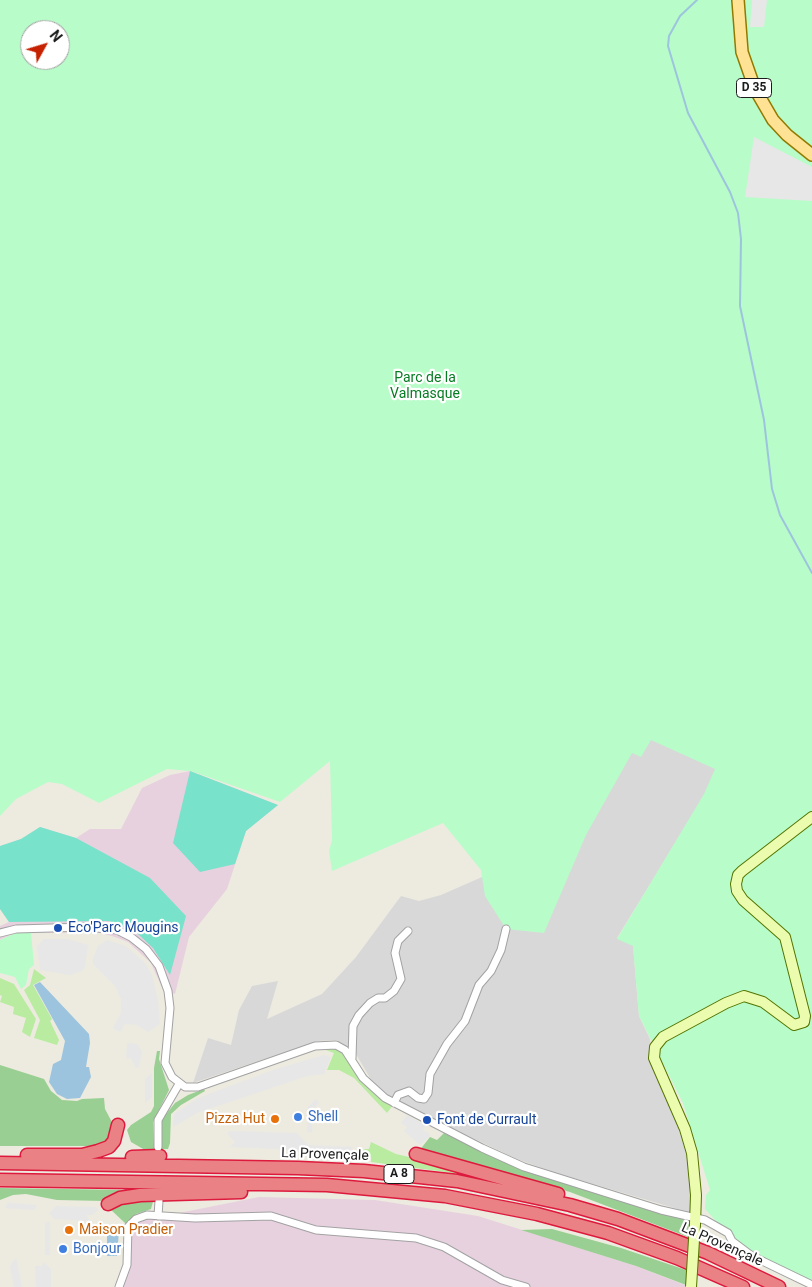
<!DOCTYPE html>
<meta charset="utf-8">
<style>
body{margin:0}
#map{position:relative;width:812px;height:1287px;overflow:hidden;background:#edebdf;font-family:Roboto,sans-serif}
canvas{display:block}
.north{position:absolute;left:20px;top:20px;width:50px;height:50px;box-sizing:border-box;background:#fff;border:1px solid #a4a4a4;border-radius:50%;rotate:51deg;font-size:14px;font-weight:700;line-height:20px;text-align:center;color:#1b1b1b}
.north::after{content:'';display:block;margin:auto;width:18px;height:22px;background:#c62100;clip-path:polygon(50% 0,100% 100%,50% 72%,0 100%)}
</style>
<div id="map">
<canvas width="812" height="1287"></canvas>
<div class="north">N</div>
</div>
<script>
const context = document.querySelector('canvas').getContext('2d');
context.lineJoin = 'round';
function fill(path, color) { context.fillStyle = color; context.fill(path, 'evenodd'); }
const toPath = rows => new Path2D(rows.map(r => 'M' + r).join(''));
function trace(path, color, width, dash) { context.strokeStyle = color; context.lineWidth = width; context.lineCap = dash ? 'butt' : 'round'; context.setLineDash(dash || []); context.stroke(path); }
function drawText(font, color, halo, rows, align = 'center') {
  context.font = font + ' Roboto,sans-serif'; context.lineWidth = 4.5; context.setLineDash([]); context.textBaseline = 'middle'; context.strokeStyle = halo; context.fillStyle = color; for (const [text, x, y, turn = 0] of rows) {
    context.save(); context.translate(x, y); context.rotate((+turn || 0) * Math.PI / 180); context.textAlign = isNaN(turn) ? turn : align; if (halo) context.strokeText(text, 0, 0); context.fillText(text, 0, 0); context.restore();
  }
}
const residential = toPath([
 [650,738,717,768,705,795,617,938,633,945,639,1016,650,1039,651,1052,681,1136,690,1168,693,1204,691,1213,556,1173,517,1159,443,1124,382,1092,373,1083,356,1054,337,1040,318,1041,193,1083,208,1038,231,1045,239,1010,252,986,278,981,267,1019,322,994,356,957,401,896,419,901,441,895,587,831,631,751]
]);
const industrial = toPath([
 [190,771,278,805,246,831,227,889,189,937,175,994,163,990,151,963,128,942,115,937,101,933,18,932,0,940,0,926,9,922,0,909,0,846,21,839,40,827,76,838,90,829,121,829,142,788,170,775],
 [259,1197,375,1200,478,1216,636,1266,690,1287,115,1287,123,1270,124,1231,131,1217,145,1211,174,1214]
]);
const grass = toPath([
 [34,969,46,978,33,985,52,1019,50,1021,59,1040,57,1045,34,1038,40,1020,24,990,30,985],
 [0,978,14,984,36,1019,30,1037,22,1032,26,1018,13,1014,14,1007,0,1002,2,996,0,995],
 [328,1046,339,1049,393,1105,387,1113,354,1078,339,1070,327,1070,334,1053,323,1049,315,1050],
 [371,1142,396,1154,422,1160,475,1176,371,1162,371,1157,357,1157,365,1149,369,1149]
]);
const forest = toPath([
 [157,1051,160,1051,159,1059,169,1090,153,1122,154,1147,162,1146,162,1119,175,1103,188,1095,204,1089,205,1091,181,1105,171,1114,170,1143,168,1149,145,1150,131,1142,127,1130,131,1125,151,1112,154,1106,154,1068],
 [0,1065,44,1079,51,1091,62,1100,77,1101,82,1099,104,1098,105,1109,114,1126,112,1140,97,1146,0,1146],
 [444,1133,513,1165,541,1176,689,1221,688,1237,570,1192,419,1151,430,1137,437,1140],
 [0,1188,128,1190,131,1191,104,1201,57,1200,26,1194,13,1195,0,1200],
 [154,1198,151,1209,136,1214,126,1224,109,1208,120,1201],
 [552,1229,621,1248,686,1270,686,1285,636,1266,521,1230]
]);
const park = toPath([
 [0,0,812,0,812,1281,753,1254,736,1243,705,1209,706,1195,710,1190,683,1103,639,1016,633,946,617,939,704,794,715,769,651,740,641,757,632,753,586,835,544,933,506,929,485,896,481,870,443,823,332,871,329,851,332,840,330,761,280,802,191,771,167,769,99,803,62,784,48,782,16,799,0,816],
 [30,30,60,30,60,60,30,60],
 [18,932,31,933,34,965,29,969,26,985,21,989,15,977,0,973,0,940]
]);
const pitch = toPath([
 [190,771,278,805,246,831,235,864,200,872,173,843],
 [40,827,76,838,150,878,186,916,170,975,153,948,138,934,109,921,9,922,0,909,0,846,21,839]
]);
const parking = toPath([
 [752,0,767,0,764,27,750,27],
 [754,137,812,167,812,201,745,197],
 [44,939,67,939,88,945,85,967,82,971,70,975,40,970,37,946],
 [107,940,126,946,145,963,152,975,158,1001,160,1024,148,1032,137,1025,125,1024,120,1032,113,1028,121,1013,121,999,115,986,93,964,93,958,98,946],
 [127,1043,137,1044,142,1052,139,1067,136,1068,131,1058,126,1059],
 [324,1055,331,1057,324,1074,307,1076,197,1113,173,1127,174,1114,198,1098,273,1070],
 [152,1073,152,1097,145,1103,145,1079],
 [316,1099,319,1103,313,1109,312,1133,307,1132,308,1107],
 [407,1115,425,1125,423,1131,428,1132,430,1136,420,1145,404,1131,407,1127,401,1123],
 [230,1131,297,1133,308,1145,353,1147,349,1152,230,1147,235,1142,227,1133],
 [8,1203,37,1205,34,1210,5,1208],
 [56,1206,96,1207,98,1210,92,1215,86,1215,90,1221,54,1219,49,1213],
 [45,1222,50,1222,50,1255,45,1255],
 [16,1258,22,1287,14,1287,10,1266],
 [43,1262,51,1269,51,1287,36,1287,35,1266,42,1266]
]);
const water = toPath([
 [40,982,89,1034,90,1043,86,1067,89,1067,91,1077,80,1098,67,1099,57,1094,49,1082,53,1064,61,1060,65,1041,34,985],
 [119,1231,117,1256,107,1256,107,1232]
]);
const stream = toPath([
 [697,0,680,16,669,36,668,46,688,113,730,192,738,213,741,239,740,306,764,420,772,489,780,515,812,573]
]);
const street = toPath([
 [0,933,16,929,87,927,117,930,131,937,146,949,159,966,168,991,170,1008,165,1063,172,1077,185,1087,198,1087,315,1046,336,1045,345,1050,363,1078,385,1098,482,1148,524,1167,661,1210,705,1220,728,1233,732,1241,752,1256,812,1285],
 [352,1058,353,1026,359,1015,370,1003,378,998,385,998,394,991,401,979,395,953,398,941,408,931],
 [394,1103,398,1095,409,1091,418,1098,424,1099,428,1093,430,1074,447,1044,465,1021,479,985,491,971,501,950,506,929],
 [158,1147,158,1120,179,1084],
 [158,1216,159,1201],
 [119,1287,127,1265,128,1227,136,1219,147,1215,195,1218,271,1216,316,1230,416,1238,444,1247,502,1280,526,1287]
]);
const secondary = toPath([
 [695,1224,696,1195,692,1153,685,1129,654,1058,655,1047,663,1037,726,1003,744,996,763,1002,794,1025,804,1022,805,1016,785,937,743,900,737,891,736,884,738,875,742,871,812,817]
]);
const primary = toPath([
 [738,0,742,52,755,89,773,120,787,135,812,155]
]);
const highway = toPath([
 [416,1154,558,1194],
 [27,1155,82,1155,98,1151,109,1147,114,1141,118,1125],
 [132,1157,160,1156],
 [0,1163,298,1168,364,1171,457,1181,570,1205,618,1219,708,1253,779,1287],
 [0,1180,327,1185,445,1196,537,1214,608,1233,677,1258,743,1287],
 [108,1204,120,1198,140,1195,241,1192]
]);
const secondaryBridge = toPath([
 [691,1287,695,1224]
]);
const markers = [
 [58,928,5,"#1a4fb4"],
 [298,1117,5,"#3f7fe0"],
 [275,1119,5,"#e8710a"],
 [427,1120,5,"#1a4fb4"],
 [69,1230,5,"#e8710a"],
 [63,1249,5,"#3f7fe0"]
];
const shields = [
 [754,88,35],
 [399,1174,30]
];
const shieldNames = [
 ["D 35",754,88],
 ["A 8",399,1174]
];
const parkNames = [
 ["Parc de la",425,378],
 ["Valmasque",425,394]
];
const transitNames = [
 ["Eco'Parc Mougins",68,928],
 ["Font de Currault",437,1120]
];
const shopNames = [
 ["Shell",308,1117],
 ["Bonjour",73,1249]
];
const foodNames = [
 ["Pizza Hut",265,1119],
 ["Maison Pradier",79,1230,"left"]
];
const streetNames = [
 ["La Provençale",325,1155,2],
 ["La Provençale",722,1245,24]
];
fill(residential, '#d9d8d8');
fill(industrial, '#e7d1df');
fill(grass, '#b9eba1');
fill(forest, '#99cf92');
fill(park, '#b8fcc9');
fill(pitch, '#78e2ca');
fill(parking, '#e7e7e7');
fill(water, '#9dc4de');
trace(stream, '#9dc4de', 2);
trace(street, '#a2a2a2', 9);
trace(secondary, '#547400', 12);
trace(primary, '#927a00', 14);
trace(highway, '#dd1a3d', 15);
trace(street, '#fff', 7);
trace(secondary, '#ebfcae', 10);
trace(primary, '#ffe293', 11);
trace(highway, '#ea8184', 12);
trace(secondaryBridge, '#547400', 12, []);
trace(secondaryBridge, '#ebfcae', 10);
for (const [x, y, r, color] of markers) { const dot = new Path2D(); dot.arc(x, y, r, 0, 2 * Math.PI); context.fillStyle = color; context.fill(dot); trace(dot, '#fff', 2); }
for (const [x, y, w] of shields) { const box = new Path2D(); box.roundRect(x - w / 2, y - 9.5, w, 19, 4); context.fillStyle = '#fff'; context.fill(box); trace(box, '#1b1b1b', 1); }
drawText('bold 12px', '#1b1b1b', null, shieldNames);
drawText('14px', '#067c23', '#fff', parkNames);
drawText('14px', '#164399', '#fff', transitNames, 'left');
drawText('14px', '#366cbe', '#fff', shopNames, 'left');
drawText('14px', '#c56008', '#fff', foodNames, 'right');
drawText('14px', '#1b1b1b', '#fff', streetNames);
</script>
